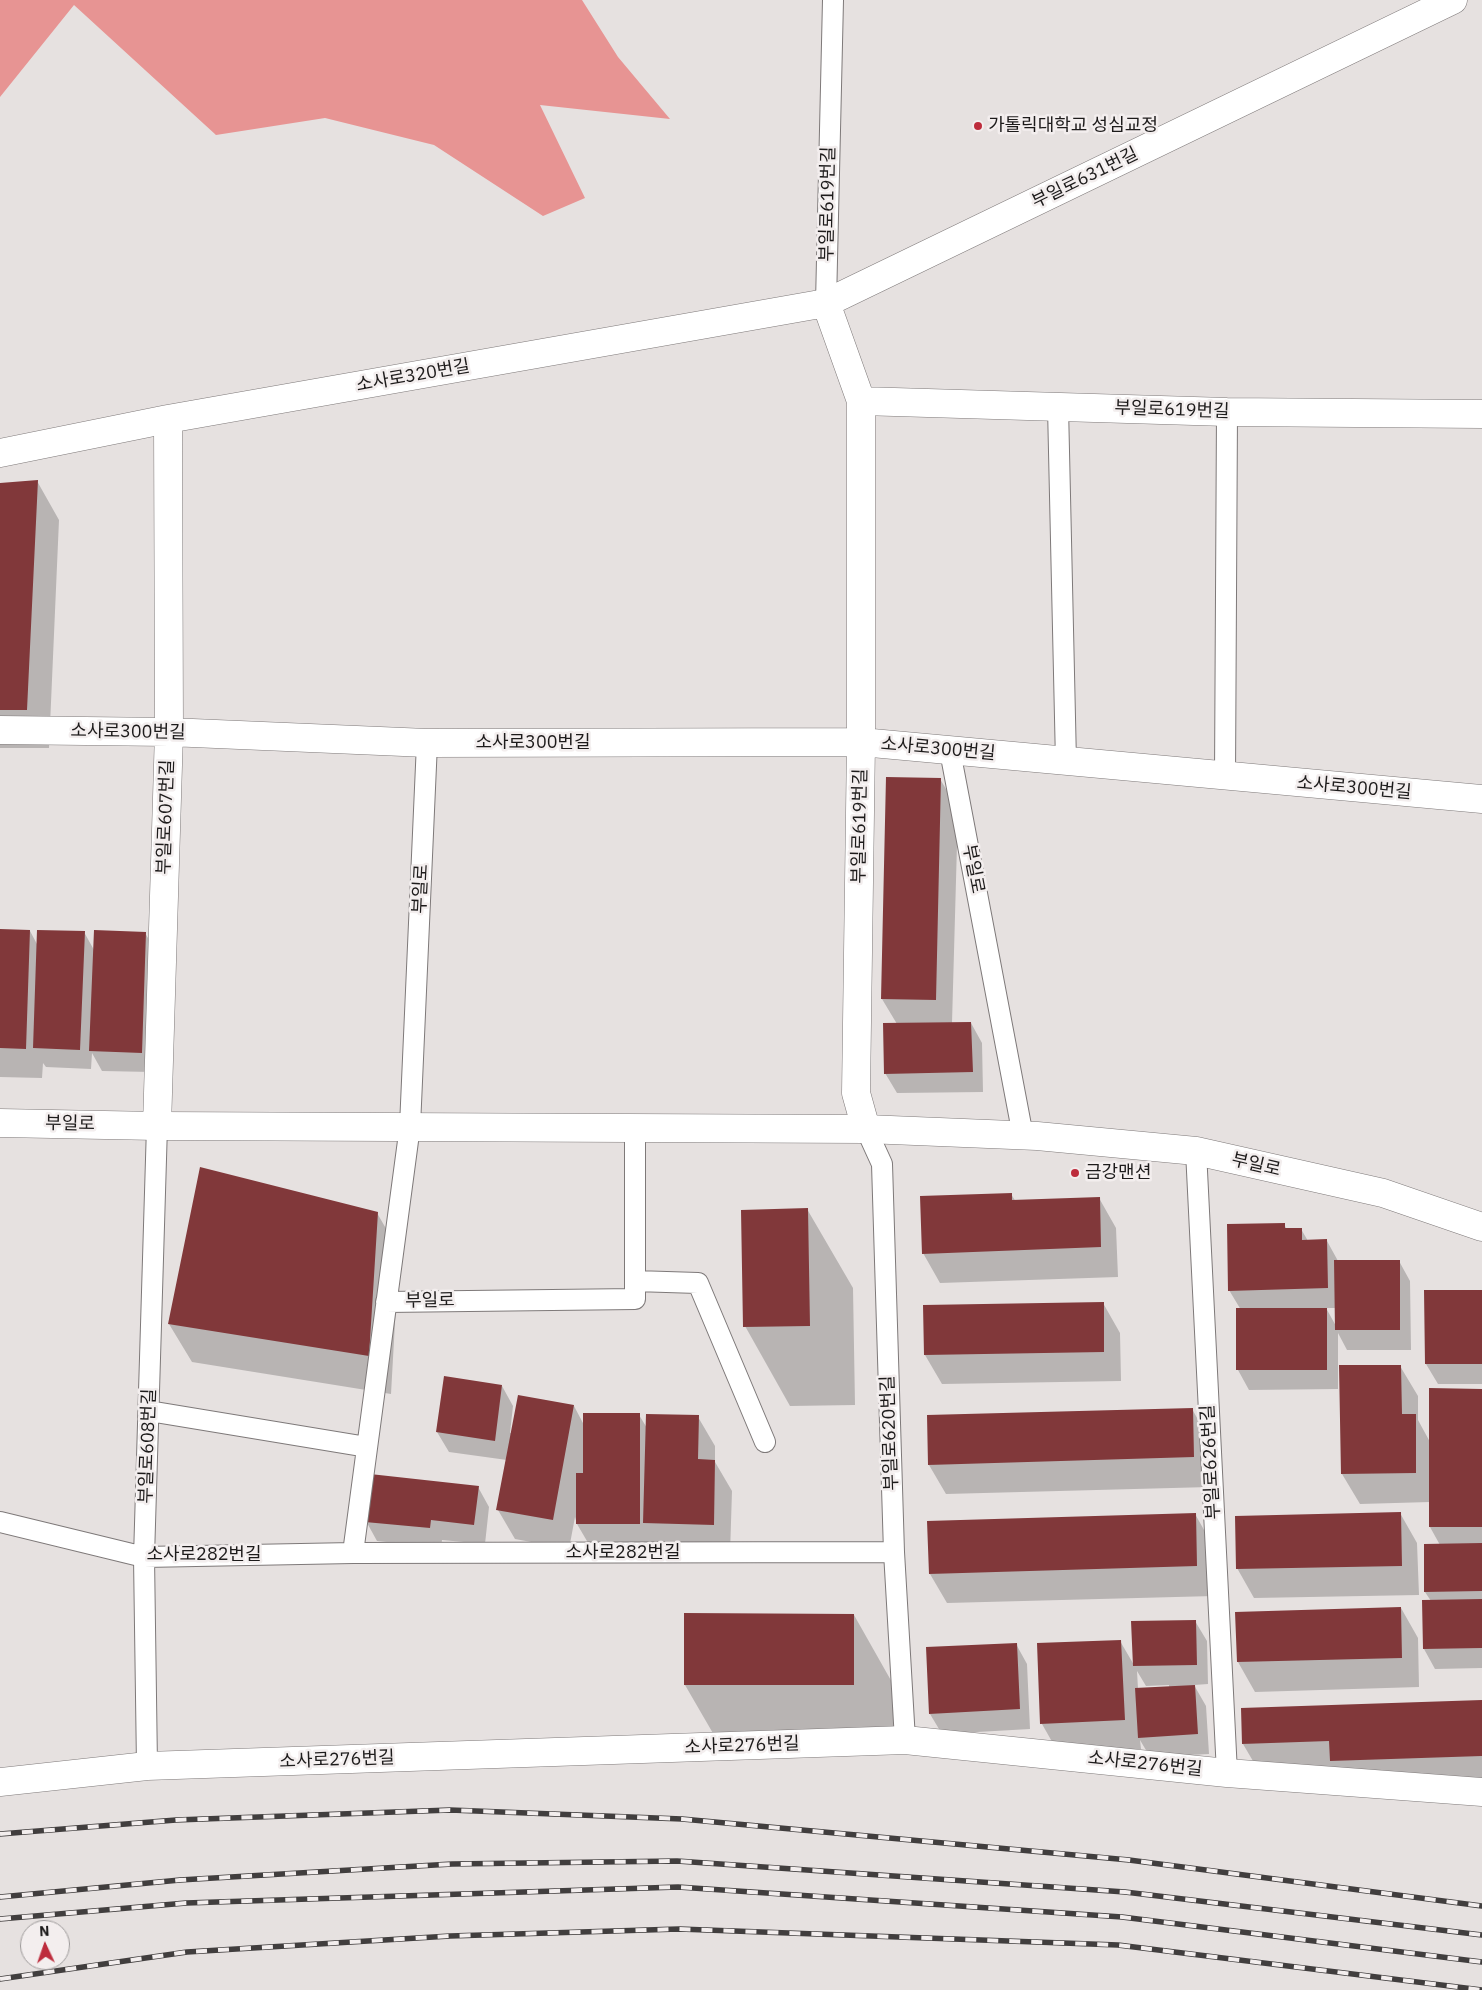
<!DOCTYPE html>
<meta charset="utf-8">
<style>
body{margin:0}
#map{position:relative;width:1482px;height:1990px;overflow:hidden;background:#e6e1e0;font-family:"IBM Plex Sans",sans-serif}
canvas{display:block}
.north{position:absolute;left:20px;top:1920px;width:50px;height:50px;box-sizing:border-box;background:#f3eeee;border:1px solid #9d9a9a;border-radius:50%;rotate:357deg;font-size:14px;font-weight:700;line-height:20px;text-align:center;color:#1d1b1b}
.north::after{content:'';display:block;margin:auto;width:18px;height:22px;background:#bd2c3c;clip-path:polygon(50% 0,100% 100%,50% 72%,0 100%)}
</style>
<div id="map">
<canvas width="1482" height="1990"></canvas>
<div class="north">N</div>
</div>
<script>
const context = document.querySelector('canvas').getContext('2d');
context.lineJoin = 'round';
function fill(path, color) { context.fillStyle = color; context.fill(path, 'evenodd'); }
const toPath = rows => new Path2D(rows.map(r => 'M' + r).join(''));
function trace(path, color, width, dash) { context.strokeStyle = color; context.lineWidth = width; context.lineCap = dash ? 'butt' : 'round'; context.setLineDash(dash || []); context.stroke(path); }
function drawText(font, color, halo, rows, align = 'center') {
  context.font = font + ' "IBM Plex Sans","Noto Sans KR",sans-serif'; context.lineWidth = 5; context.setLineDash([]); context.textBaseline = 'middle'; context.strokeStyle = halo; context.fillStyle = color; for (const [text, x, y, turn = 0] of rows) {
    context.save(); context.translate(x, y); context.rotate((+turn || 0) * Math.PI / 180); context.textAlign = isNaN(turn) ? turn : align; if (halo) context.strokeText(text, 0, 0); context.fillText(text, 0, 0); context.restore();
  }
}
const forest = toPath([
 [0,0,582,0,618,57,670,119,540,105,585,198,543,216,434,145,325,118,216,135,74,5,0,97]
]);
const shadow = toPath([
 [37,481,59,520,49,748,0,748,0,485],
 [888,778,940,779,958,809,952,1023,971,1023,982,1043,983,1092,897,1093,885,1073,897,1024,882,999],
 [0,930,30,931,38,946,84,932,94,950,145,933,157,953,152,1072,102,1071,92,1053,91,1069,46,1067,43,1063,42,1078,0,1077],
 [1011,1194,1016,1202,1099,1198,1116,1228,1118,1277,940,1283,923,1253],
 [807,1209,853,1288,855,1405,790,1406,745,1326],
 [377,1213,399,1251,391,1394,192,1362,169,1324],
 [1284,1224,1287,1230,1301,1229,1308,1241,1327,1241,1338,1261,1399,1261,1410,1281,1411,1350,1347,1350,1338,1333,1338,1389,1249,1390,1238,1370,1241,1310,1229,1290],
 [1326,1308,1336,1308,1336,1326],
 [1482,1292,1482,1384,1438,1384,1426,1364],
 [1103,1303,1120,1333,1121,1381,942,1384,925,1355],
 [1400,1366,1418,1396,1418,1420,1430,1442,1482,1390,1482,1668,1435,1669,1424,1649,1431,1601,1425,1592,1440,1545,1430,1527,1430,1502,1360,1504,1342,1474],
 [502,1386,513,1406,510,1433,512,1433,574,1406,584,1425,639,1415,647,1428,698,1417,715,1446,715,1462,732,1491,730,1554,594,1553,577,1524,575,1517,569,1549,515,1539,498,1510,507,1460,449,1452,437,1432],
 [1192,1409,1209,1439,1210,1487,946,1494,929,1465],
 [478,1487,489,1507,485,1544,442,1540,441,1548,377,1541,366,1521],
 [1400,1513,1417,1543,1419,1595,1254,1598,1237,1568],
 [1195,1514,1212,1544,1214,1596,947,1603,930,1574],
 [1401,1608,1418,1638,1419,1687,1255,1692,1238,1662,1236,1613],
 [854,1615,893,1684,893,1754,725,1754,685,1685],
 [1195,1621,1207,1641,1208,1684,1194,1685,1206,1706,1209,1754,1150,1757,1140,1740,1141,1749,1059,1754,1042,1724,1038,1645,1120,1641,1134,1665],
 [1137,1671,1146,1686,1169,1685,1169,1687,1138,1689],
 [1016,1644,1027,1664,1030,1729,942,1734,930,1714],
 [1482,1701,1482,1786,1260,1773,1243,1744]
]);
const building = toPath([
 [38,480,27,710,0,710,0,483],
 [886,777,941,778,936,1000,881,999],
 [0,929,30,930,26,1049,0,1048],
 [37,930,85,931,80,1050,33,1048],
 [94,930,146,932,142,1053,89,1051],
 [971,1022,973,1072,884,1074,883,1023],
 [200,1167,378,1212,369,1356,168,1324],
 [1012,1193,1012,1200,1100,1197,1101,1247,922,1254,920,1196],
 [808,1208,810,1326,743,1327,741,1210],
 [1285,1223,1285,1228,1302,1228,1302,1240,1327,1239,1328,1288,1228,1291,1227,1224],
 [1334,1260,1400,1260,1400,1330,1335,1330],
 [1424,1290,1482,1290,1482,1364,1425,1364],
 [1104,1302,1104,1352,924,1355,923,1305],
 [1236,1308,1327,1308,1327,1370,1236,1370],
 [1339,1365,1401,1365,1402,1414,1416,1414,1416,1473,1341,1474],
 [444,1376,502,1385,495,1441,436,1432],
 [1429,1388,1482,1389,1482,1527,1429,1527],
 [518,1395,574,1405,553,1520,496,1510],
 [1193,1408,1194,1457,928,1465,927,1415],
 [583,1413,640,1413,640,1524,576,1524,576,1473,583,1473],
 [646,1414,699,1415,698,1459,715,1460,714,1525,643,1523],
 [370,1474,479,1486,474,1525,431,1520,430,1528,365,1522],
 [1401,1512,1402,1566,1236,1569,1235,1516],
 [1196,1513,1197,1566,929,1574,927,1521],
 [1482,1543,1482,1591,1424,1592,1424,1544],
 [1482,1599,1482,1648,1423,1649,1422,1600],
 [1401,1607,1402,1658,1237,1662,1235,1612],
 [684,1613,854,1614,854,1685,684,1685],
 [1196,1620,1197,1665,1133,1666,1131,1621],
 [1121,1640,1125,1720,1040,1724,1037,1643],
 [1017,1643,1020,1709,929,1714,926,1647],
 [1195,1685,1198,1734,1138,1738,1135,1688],
 [1482,1700,1482,1756,1330,1761,1329,1741,1242,1744,1241,1708]
]);
const service = toPath([
 [826,303,833,0],
 [1058,407,1066,762],
 [950,751,1023,1136],
 [1225,776,1227,412],
 [866,1129,882,1164,894,1552,905,1740],
 [1196,1151,1227,1773],
 [635,1281,698,1283,765,1442],
 [386,1302,635,1299,635,1127],
 [149,1411,367,1447],
 [0,1522,144,1557,353,1553,894,1552],
 [353,1553,410,1126,427,743],
 [147,1766,144,1557,157,1126]
]);
const minor = toPath([
 [826,303,861,401,861,742,856,1093,866,1129],
 [861,401,1227,412,1482,414],
 [0,453,168,419,826,303,1453,0],
 [0,730,169,732,427,743,861,742,1482,799],
 [157,1126,169,732,168,419],
 [0,1782,147,1766,905,1740,1227,1773,1482,1792]
]);
const tertiary = toPath([
 [0,1123,157,1126,866,1129,1037,1136,1196,1151,1383,1193,1482,1227]
]);
const rail = toPath([
 [0,1834,176,1820,450,1810,682,1819,1129,1860,1482,1906],
 [0,1897,180,1880,452,1864,677,1861,1125,1892,1482,1935],
 [0,1919,186,1903,678,1887,1122,1917,1482,1962],
 [0,1979,187,1952,450,1936,679,1929,1118,1945,1482,1990]
]);
const markers = [
 [978,126,5,"#bd2c3c"],
 [1075,1173,5,"#bd2c3c"]
];
const poiNames = [
 ["가톨릭대학교 성심교정",988,126],
 ["금강맨션",1085,1173]
];
const streetNames = [
 ["부일로631번길",1085,178,-26],
 ["부일로619번길",828,204,-89],
 ["소사로320번길",413,376,-10],
 ["부일로619번길",1172,410,2],
 ["소사로300번길",128,732,1],
 ["소사로300번길",533,743],
 ["소사로300번길",938,749,5],
 ["소사로300번길",1354,788,5],
 ["부일로607번길",166,817,-88],
 ["부일로619번길",860,826,-89],
 ["부일로",973,869,79],
 ["부일로",421,889,-87],
 ["부일로",70,1124,1],
 ["부일로",1256,1165,13],
 ["부일로",430,1301,-1],
 ["부일로620번길",890,1433,-92],
 ["부일로608번길",148,1446,-88],
 ["부일로626번길",1211,1462,-93],
 ["소사로282번길",623,1553],
 ["소사로282번길",204,1555],
 ["소사로276번길",742,1746,-2],
 ["소사로276번길",337,1760,-2],
 ["소사로276번길",1145,1764,6]
];
fill(forest, '#e79493');
fill(shadow, '#0003');
fill(building, '#81383a');
trace(service, '#7e7979', 22);
trace(minor, '#7e7979', 29);
trace(tertiary, '#7e7979', 29);
trace(service, '#fff', 20);
trace(minor, '#fff', 28);
trace(tertiary, '#fff', 28);
trace(rail, '#413e3e', 5.5);
trace(rail, '#f3eeee', 4, [11]);
for (const [x, y, r, color] of markers) { const dot = new Path2D(); dot.arc(x, y, r, 0, 2 * Math.PI); context.fillStyle = color; context.fill(dot); trace(dot, '#f3eeee', 2); }
drawText('18px', '#1d1b1b', '#f3eeee', poiNames, 'left');
drawText('18px', '#1d1b1b', '#f3eeee', streetNames);
</script>
